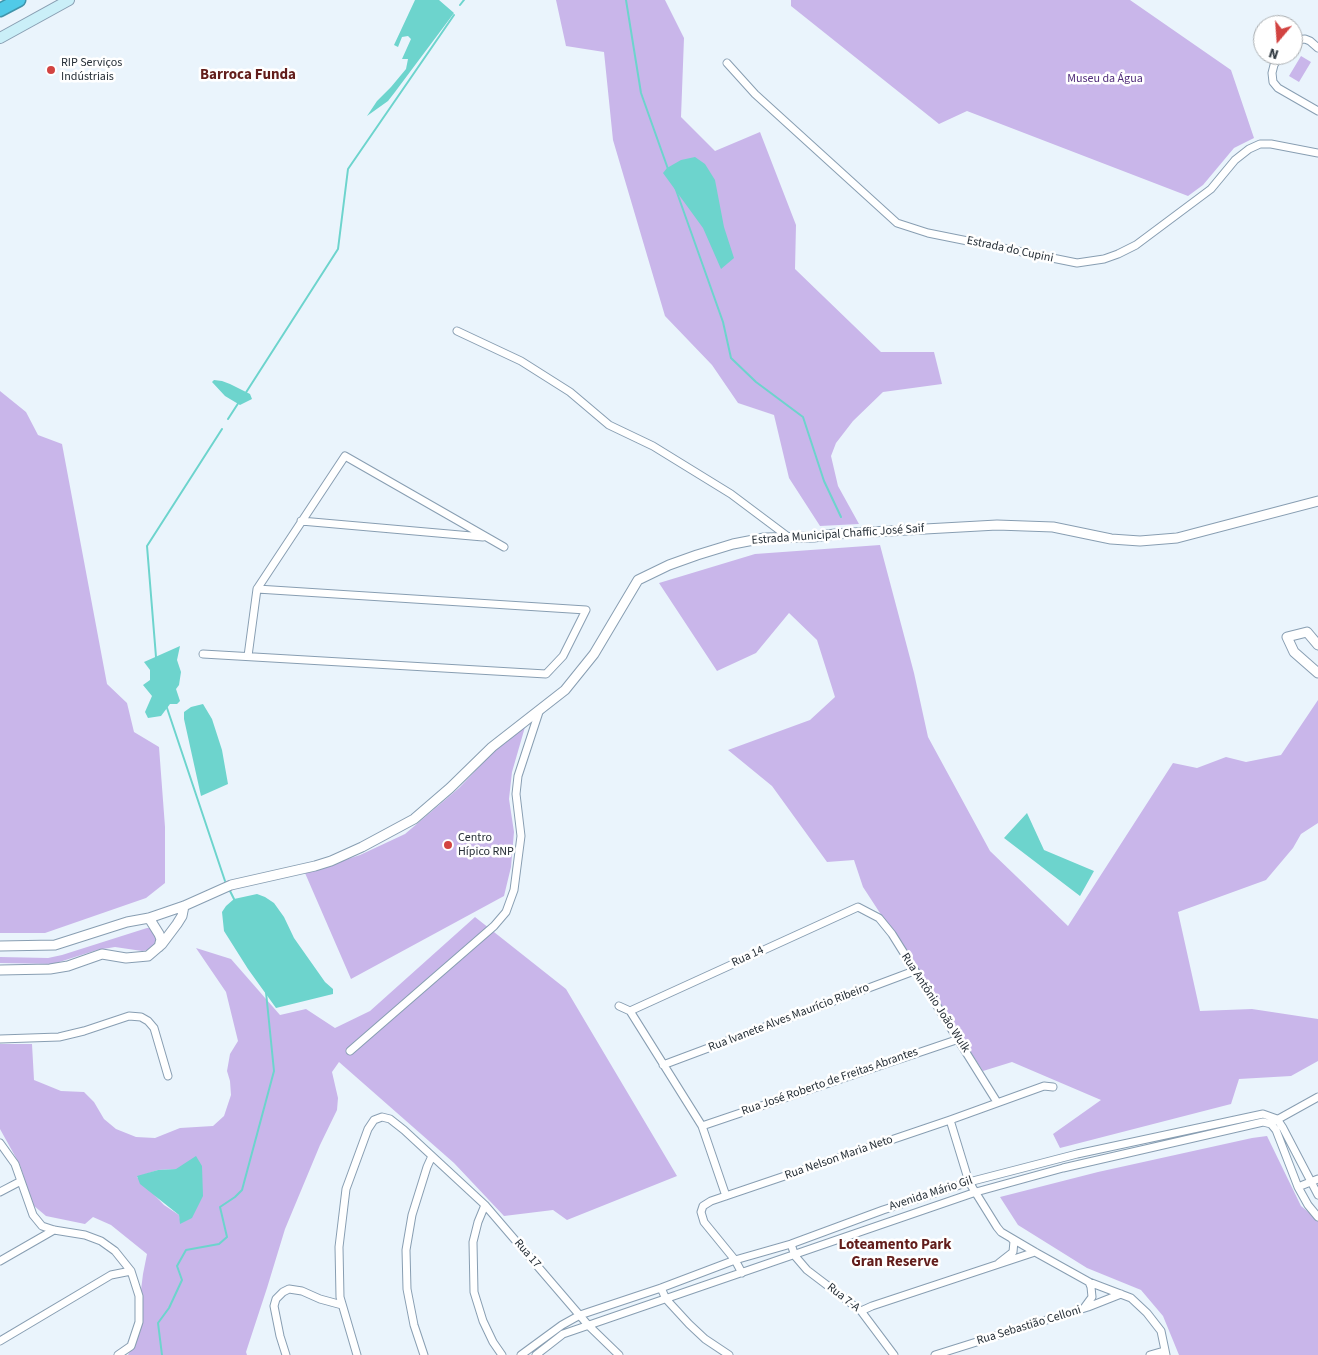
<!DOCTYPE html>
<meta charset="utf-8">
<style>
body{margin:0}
#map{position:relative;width:1318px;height:1355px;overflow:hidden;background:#eaf4fc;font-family:"Source Sans 3",sans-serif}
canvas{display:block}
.north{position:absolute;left:1253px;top:15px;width:50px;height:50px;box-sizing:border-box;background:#fff;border:1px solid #a8acaf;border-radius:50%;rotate:198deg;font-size:14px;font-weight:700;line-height:20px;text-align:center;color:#262f37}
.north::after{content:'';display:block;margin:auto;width:18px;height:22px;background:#d24341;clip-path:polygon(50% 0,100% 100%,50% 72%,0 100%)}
</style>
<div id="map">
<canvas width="1318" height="1355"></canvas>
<div class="north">N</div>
</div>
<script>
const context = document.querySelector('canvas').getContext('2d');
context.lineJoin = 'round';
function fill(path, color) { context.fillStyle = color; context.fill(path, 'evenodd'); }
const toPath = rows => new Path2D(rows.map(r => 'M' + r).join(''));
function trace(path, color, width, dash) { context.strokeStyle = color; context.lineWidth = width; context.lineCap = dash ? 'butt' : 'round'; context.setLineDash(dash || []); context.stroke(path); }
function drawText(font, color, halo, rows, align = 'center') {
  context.font = font + ' "Source Sans 3",sans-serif'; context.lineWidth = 5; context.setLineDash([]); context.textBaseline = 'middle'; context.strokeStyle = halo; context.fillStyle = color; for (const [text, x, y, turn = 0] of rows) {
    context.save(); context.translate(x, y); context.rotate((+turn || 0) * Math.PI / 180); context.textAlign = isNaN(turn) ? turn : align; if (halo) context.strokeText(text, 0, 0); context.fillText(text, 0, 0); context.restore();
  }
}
const green = toPath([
 [556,0,665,0,684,38,681,117,715,151,760,132,796,225,795,269,881,352,934,352,942,384,883,392,853,421,836,443,831,456,838,486,859,524,820,526,789,478,774,415,738,403,712,365,665,316,613,140,604,52,566,46],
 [791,0,1130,0,1231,70,1254,138,1234,148,1203,185,1188,196,967,111,939,124,791,6],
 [1301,56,1311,62,1299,82,1289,76],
 [0,391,26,412,38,435,62,444,107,684,127,703,134,732,159,747,165,827,165,883,146,898,45,933,0,933],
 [880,545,914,673,928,737,990,851,1068,926,1173,763,1197,768,1226,757,1246,762,1281,755,1318,700,1318,823,1301,834,1293,848,1266,880,1178,912,1200,1011,1252,1009,1318,1019,1318,1061,1291,1076,1239,1079,1231,1104,1060,1148,1053,1134,1101,1100,1012,1062,983,1071,863,887,854,860,827,862,772,786,728,750,810,720,835,697,817,640,789,613,756,653,717,671,659,583,755,554],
 [525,727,512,772,509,799,514,832,511,867,504,896,351,979,305,873,360,855,405,834,459,788,500,745],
 [475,917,566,989,677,1176,567,1220,553,1210,504,1216,454,1163,339,1062,332,1072,338,1098,337,1110,320,1145,285,1229,267,1288,246,1352,247,1355,128,1355,140,1332,143,1313,141,1290,143,1274,147,1254,111,1225,93,1217,85,1224,46,1216,33,1205,20,1165,0,1129,0,1044,32,1044,34,1080,61,1091,84,1092,94,1102,104,1119,116,1129,136,1137,155,1138,180,1128,213,1126,224,1116,231,1095,230,1081,227,1071,230,1054,238,1041,226,992,196,948,231,959,280,1015,306,1009,335,1028,370,1011],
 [176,1169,181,1224,179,1215,164,1205,137,1177,158,1170],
 [147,928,152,928,156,932,158,944,151,950,142,951,115,947,97,950,53,964,0,963,0,957,48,958,62,955],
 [1267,1136,1301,1206,1318,1220,1318,1355,1179,1355,1163,1316,1141,1290,1087,1268,1018,1225,1000,1197,1098,1172,1252,1138]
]);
const water = toPath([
 [415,0,439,0,454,13,395,92,388,101,367,116,377,101,391,87,406,69,408,59,402,59,411,39,408,36,402,37,398,47,394,45],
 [695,157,705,164,715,180,724,227,734,258,721,269,703,228,663,173,667,168,681,160],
 [214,380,222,381,230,384,250,394,252,399,240,405,225,396,212,382],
 [180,646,177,660,181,672,179,685,176,689,180,701,177,704,170,704,161,716,148,718,145,712,152,696,143,685,150,680,150,670,144,662],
 [203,704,212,719,222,750,228,784,201,796,184,719,184,712,191,707],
 [1027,813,1044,850,1094,871,1080,896,1004,838],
 [257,894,265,897,274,903,284,917,294,938,325,982,333,989,333,994,276,1008,248,969,224,931,222,912,226,906,234,899],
 [196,1156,202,1166,203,1196,192,1218,180,1224,179,1215,140,1184,137,1176,158,1170,176,1169]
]);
const stream = toPath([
 [626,0,641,93,668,169],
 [460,5,464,0],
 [675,187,723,322,731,358,756,382,803,417,824,481,841,517],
 [245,394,338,249,348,169,454,15],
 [228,419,239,402],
 [156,657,147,546,222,429],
 [166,705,225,881],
 [230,891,234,899],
 [162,1355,158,1323,169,1308,182,1280,177,1266,186,1250,219,1244,227,1237,220,1207,235,1197,242,1190,274,1071,266,992]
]);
const minor = toPath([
 [1293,40,1305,39,1310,41,1318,48],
 [1280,55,1274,65,1272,73,1273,82,1278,88,1318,111],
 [727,63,755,94,897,223,928,233,1077,263,1104,259,1118,254,1136,245,1211,189,1235,160,1249,149,1260,144,1271,144,1318,153],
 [457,331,521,361,570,392,609,425,653,446,731,494,787,536],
 [301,521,483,537],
 [203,654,546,674,563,656,586,610,257,589],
 [248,656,257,589,345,456,504,547],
 [619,1006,630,1011,702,1126,726,1196],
 [630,1011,858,907,879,918,892,934,997,1102],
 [0,1039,59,1037,84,1031,129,1016,141,1017,148,1021,154,1028,168,1076],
 [350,1051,494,926,506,912,514,890,521,836,516,794,518,776,539,712],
 [663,1065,914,971],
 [950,1120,969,1182,997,1227,1001,1232,1035,1252,1089,1282,1131,1298,1147,1313,1161,1331,1166,1355],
 [1273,1122,1318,1097],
 [702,1126,959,1039],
 [0,1143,15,1164,33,1215,42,1226,54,1230,85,1235,101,1241,115,1251,131,1271,139,1296,139,1322,131,1346,118,1355],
 [1298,1187,1318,1179],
 [0,1192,21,1181],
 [485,1205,478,1222,473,1242,474,1292,483,1321,493,1342,502,1355],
 [791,1244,795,1256,807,1270,861,1311,894,1355],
 [0,1261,54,1230],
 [999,1263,1013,1252,1014,1241,1012,1239],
 [742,1273,735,1260,704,1222,701,1212,703,1206,711,1201,950,1120,1044,1086,1053,1087],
 [661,1288,666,1299,689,1324,705,1339,729,1355],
 [1084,1308,1092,1297,1091,1287,1089,1282],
 [861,1311,872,1306,1035,1252],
 [0,1341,111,1275,131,1271],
 [286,1355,280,1336,274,1306,276,1299,283,1292,289,1289,302,1291,320,1299,342,1305],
 [357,1355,340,1297,339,1247,346,1189,368,1129,374,1120,382,1117,390,1119,404,1130,485,1205,588,1325,619,1355],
 [424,1355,414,1325,407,1289,406,1250,412,1215,427,1167,432,1156],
 [521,1355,562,1325,580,1315,661,1288,735,1260,791,1244,883,1210,969,1182,1077,1154,1263,1114,1277,1119,1283,1128,1318,1195],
 [536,1355,563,1334,976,1192,1063,1168,1263,1122,1271,1124,1276,1130,1298,1187,1308,1205,1318,1217],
 [935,1355,1088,1307,1121,1294],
 [1150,1355,1164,1351]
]);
const tertiary = toPath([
 [1318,645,1307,632,1287,637,1294,652,1318,673],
 [149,918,159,934,161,939,159,947],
 [0,946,55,945,127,922,149,918,184,906,231,885,315,866,331,861,362,847,414,819,450,788,492,747,565,690,594,654,638,580,669,565,697,555,733,544,764,538,814,537,835,534,997,525,1053,527,1111,539,1140,541,1177,538,1318,501],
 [0,970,50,969,68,966,102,954,126,958,148,956,162,944,177,924,182,916,184,906]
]);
const secondary = toPath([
 [0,38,69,0]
]);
const motorway = toPath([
 [0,10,19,0]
]);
const markers = [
 [51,70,5,"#d24341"],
 [448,845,5,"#d24341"]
];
const poiNames = [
 ["RIP Serviços",61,63],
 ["Indústriais",61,77],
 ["Centro",458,838],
 ["Hípico RNP",458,852]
];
const parkNames = [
 ["Museu da Água",1105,79]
];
const streetNames = [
 ["Estrada do Cupini",1010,250,12],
 ["Estrada Municipal Chaffic José Saif",838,535,-4],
 ["Rua 14",748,957,-25],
 ["Rua Antônio João Wulk",935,1003,57],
 ["Rua lvanete Alves Maurício Ribeiro",789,1018,-21],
 ["Rua José Roberto de Freitas Abrantes",830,1082,-19],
 ["Rua Nelson Maria Neto",839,1158,-19],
 ["Avenida Mário Gil",931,1194,-18],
 ["Rua 17",527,1254,49],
 ["Rua 7-A",843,1298,38],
 ["Rua Sebastião Celloni",1029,1326,-17]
];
const quarterNames = [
 ["Barroca Funda",248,76],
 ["Loteamento Park",895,1246],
 ["Gran Reserve",895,1263]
];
fill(green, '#c9b6ea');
fill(water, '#6dd4cd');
trace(stream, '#6dd4cd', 2);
trace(minor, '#889eb2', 9);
trace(tertiary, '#889eb2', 11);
trace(secondary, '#889eb2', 12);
trace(motorway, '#4194aa', 15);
trace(minor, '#fff', 7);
trace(tertiary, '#fff', 9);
trace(secondary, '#caeff8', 10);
trace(motorway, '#50cae8', 12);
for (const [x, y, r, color] of markers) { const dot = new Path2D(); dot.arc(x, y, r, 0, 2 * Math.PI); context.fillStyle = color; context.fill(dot); trace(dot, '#fff', 2); }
drawText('12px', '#262f37', '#fff', poiNames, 'left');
drawText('12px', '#502d7a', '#fff', parkNames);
drawText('12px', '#262f37', '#fff', streetNames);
drawText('bold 15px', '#621d1b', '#fff', quarterNames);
</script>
